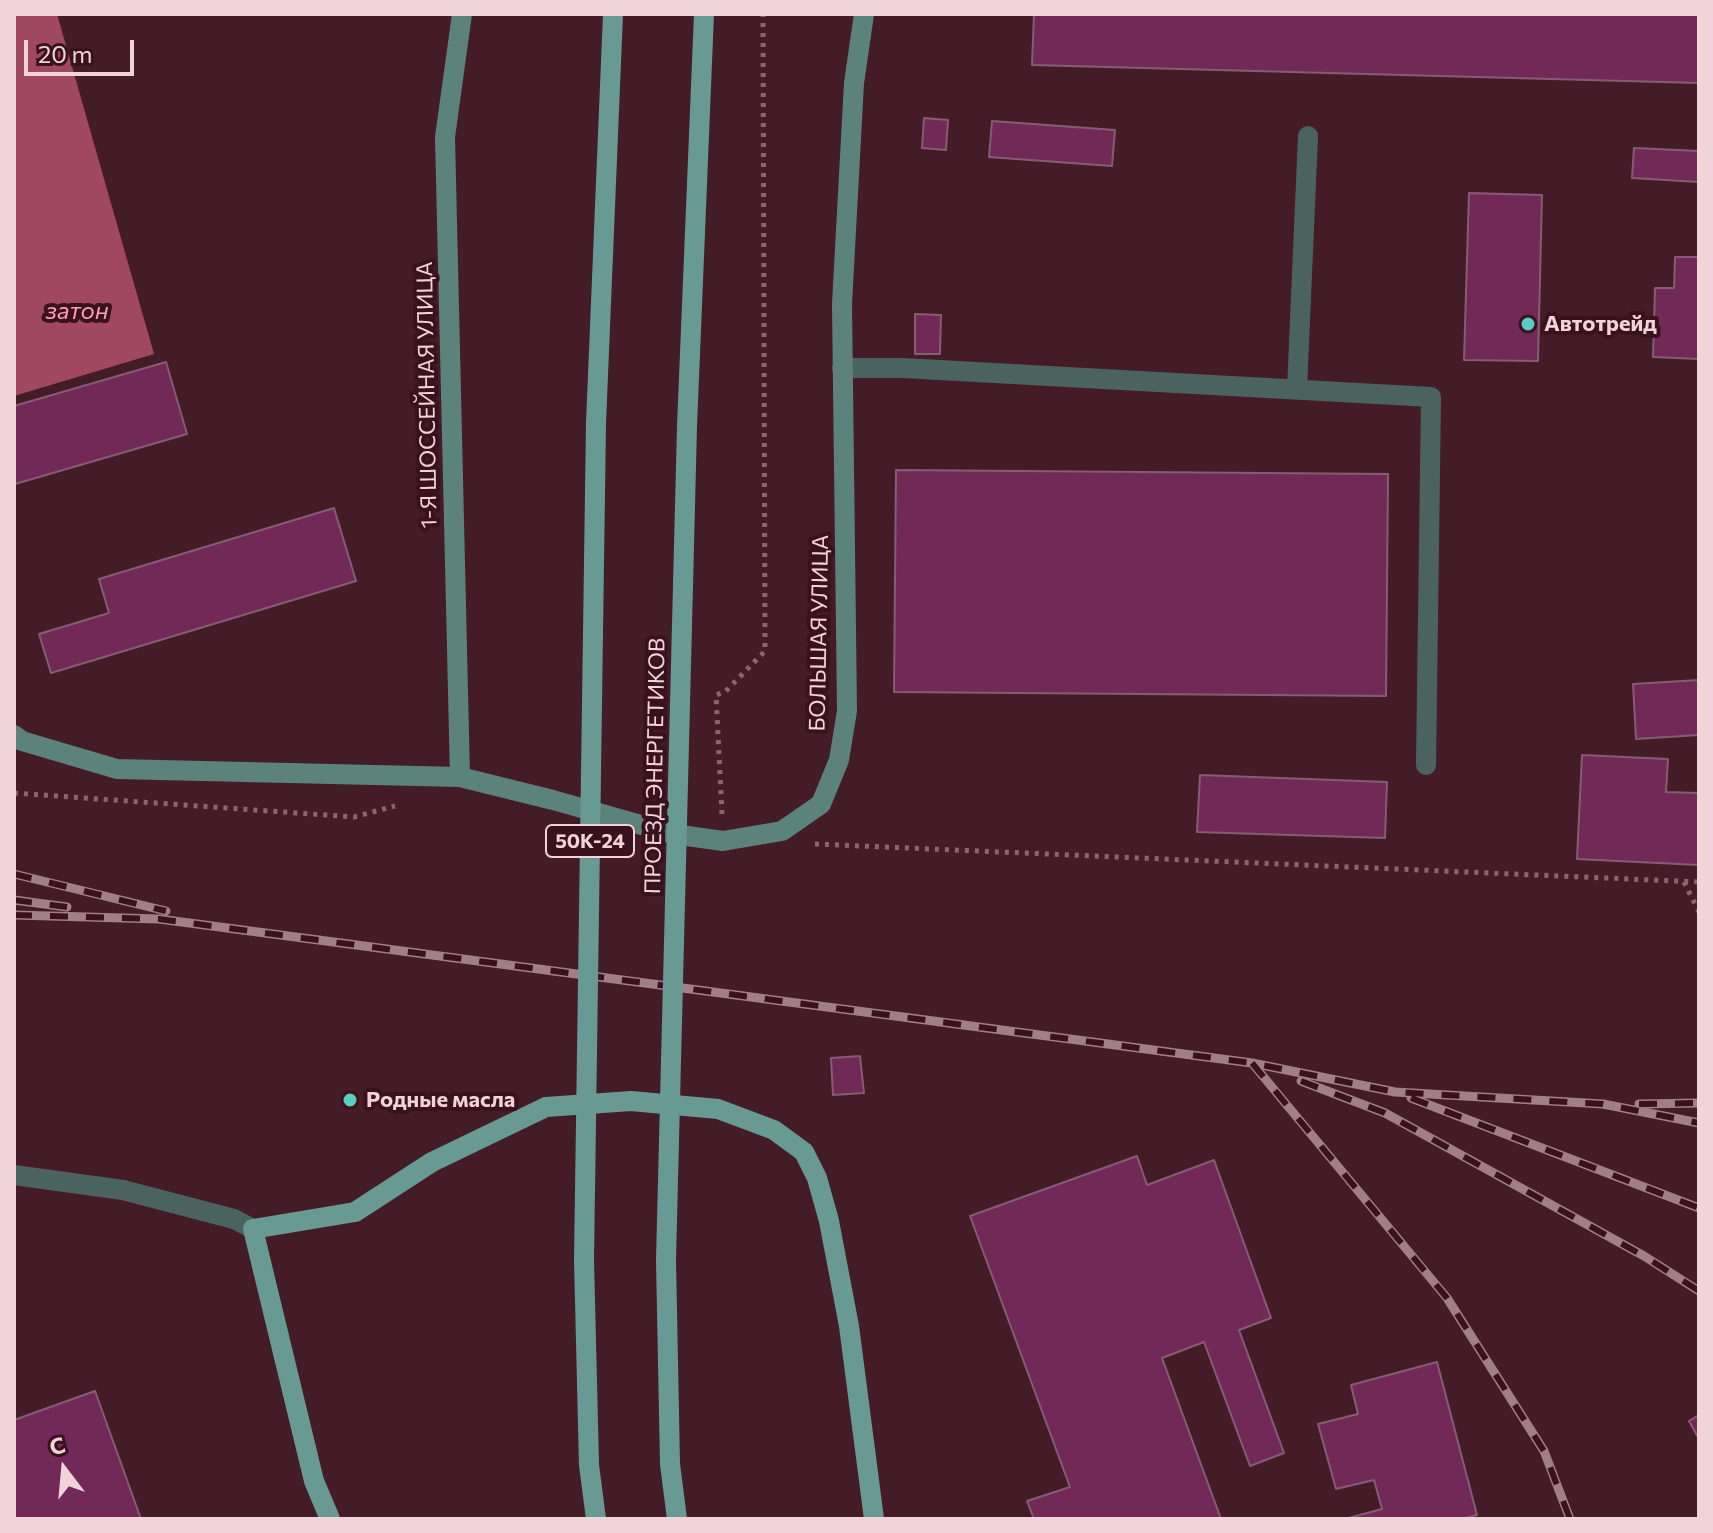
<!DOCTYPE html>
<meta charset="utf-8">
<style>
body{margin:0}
#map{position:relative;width:1713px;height:1533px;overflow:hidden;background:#441c27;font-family:Commissioner,sans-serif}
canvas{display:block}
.frame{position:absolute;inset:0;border:16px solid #f1d4da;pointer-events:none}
.north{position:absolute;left:24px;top:1429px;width:80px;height:80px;-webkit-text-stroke:6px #39121d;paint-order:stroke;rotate:344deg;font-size:22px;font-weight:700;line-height:32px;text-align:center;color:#f1d4da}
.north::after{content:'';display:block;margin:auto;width:28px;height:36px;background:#f1d4da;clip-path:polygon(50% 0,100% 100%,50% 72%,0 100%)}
.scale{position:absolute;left:24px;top:40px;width:110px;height:36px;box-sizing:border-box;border:4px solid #f1d4da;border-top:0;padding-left:10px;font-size:24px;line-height:28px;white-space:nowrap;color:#f1d4da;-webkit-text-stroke:6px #39121d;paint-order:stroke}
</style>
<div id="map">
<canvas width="1713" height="1533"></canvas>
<div class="frame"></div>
<div class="north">С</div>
<div class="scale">20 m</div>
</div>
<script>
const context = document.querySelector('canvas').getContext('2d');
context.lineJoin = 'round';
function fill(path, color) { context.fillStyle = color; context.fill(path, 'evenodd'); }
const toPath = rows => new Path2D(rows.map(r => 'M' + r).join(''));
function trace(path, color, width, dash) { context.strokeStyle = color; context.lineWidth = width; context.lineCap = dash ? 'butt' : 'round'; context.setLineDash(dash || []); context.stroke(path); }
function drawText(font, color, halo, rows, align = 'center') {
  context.font = font + ' Commissioner,sans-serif'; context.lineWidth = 8; context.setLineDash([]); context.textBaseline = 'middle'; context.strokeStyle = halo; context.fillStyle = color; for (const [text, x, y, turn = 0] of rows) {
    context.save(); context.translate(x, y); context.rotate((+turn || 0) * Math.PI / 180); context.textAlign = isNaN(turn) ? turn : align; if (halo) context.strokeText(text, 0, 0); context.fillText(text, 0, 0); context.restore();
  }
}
const water = toPath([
 [14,14,57,14,154,354,14,396]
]);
const building = toPath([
 [1034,14,1699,14,1699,83,1032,65,1034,14],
 [924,118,948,120,946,150,922,148,924,118],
 [992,121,1115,130,1112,166,989,157,992,121],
 [1634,148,1699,151,1699,182,1632,178,1634,148],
 [1469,193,1542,195,1538,361,1464,360,1469,193],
 [1675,257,1699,257,1699,359,1653,357,1655,288,1674,288,1675,257],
 [915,314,941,315,940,354,915,354,915,314],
 [166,362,187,434,15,484,14,406,166,362],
 [896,470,1388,474,1386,696,894,692,896,470],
 [334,508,356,581,51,673,39,634,109,613,99,579,334,508],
 [1699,680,1699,735,1636,739,1633,684,1699,680],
 [1582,755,1668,759,1666,792,1699,793,1699,865,1577,859,1582,755],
 [1200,775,1387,782,1385,838,1197,832,1200,775],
 [860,1056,864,1093,833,1095,831,1058,860,1056],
 [1137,1156,1147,1185,1214,1160,1271,1318,1239,1330,1284,1453,1250,1466,1204,1342,1162,1358,1221,1519,1034,1519,1027,1501,1070,1487,970,1216,1137,1156],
 [1437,1362,1477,1515,1461,1519,1345,1519,1382,1509,1374,1480,1336,1489,1318,1424,1358,1414,1351,1385,1437,1362],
 [95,1391,141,1519,14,1519,14,1420,95,1391],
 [1699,1415,1699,1439,1689,1421,1699,1415]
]);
const path = toPath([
 [14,793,354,817,395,806],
 [722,814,716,695,725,692,765,651,763,14],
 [815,844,1699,882],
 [1684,882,1699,912]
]);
const lane = toPath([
 [842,368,903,368,1431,397,1426,765],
 [1297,389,1308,136]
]);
const street = toPath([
 [14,1175,123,1190,234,1219,253,1229]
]);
const secondary = toPath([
 [14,735,22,741,117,769,460,777,553,800,673,834,723,841,782,831,821,804,839,760,847,711,842,304,854,83,864,14],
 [460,777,445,137,462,14]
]);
const primary = toPath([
 [596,423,613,14],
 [687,426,704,14],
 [584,1260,589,1465,596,1519],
 [666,1260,670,1464,677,1519],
 [330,1519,314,1481,253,1229,355,1212,432,1162,546,1107,631,1101,718,1109,774,1130,804,1152,817,1178,829,1221,849,1326,874,1519]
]);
const rail = toPath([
 [14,874,166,911],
 [14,900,67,907],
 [14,915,159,919,1252,1063,1395,1092,1603,1104,1699,1123],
 [1252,1063,1447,1298,1544,1451,1570,1519],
 [1301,1081,1385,1113,1644,1256,1699,1291],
 [1411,1098,1699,1208],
 [1639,1104,1699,1103]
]);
const primaryBridge = toPath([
 [584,1260,596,423],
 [666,1260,687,426]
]);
const markers = [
 [1528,324,8,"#58cec0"],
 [350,1100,8,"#58cec0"]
];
const shields = [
 [590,841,88]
];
const shieldNames = [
 ["50К-24",590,841]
];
const poiNames = [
 ["Автотрейд",1544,324],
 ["Родные масла",366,1100]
];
const streetNames = [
 ["1-Я ШОССЕЙНАЯ УЛИЦА",427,395,-91],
 ["БОЛЬШАЯ УЛИЦА",819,633,-89],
 ["ПРОЕЗД ЭНЕРГЕТИКОВ",655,766,-89]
];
const waterNames = [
 ["затон",77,311]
];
fill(water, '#9f4860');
fill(building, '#722957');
trace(building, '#865c74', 2);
trace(path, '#8a6770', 5, [4, 6]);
trace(lane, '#4b635f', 20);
trace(street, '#4b635f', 20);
trace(secondary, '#5c827c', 20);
trace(primary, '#689a93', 20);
trace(rail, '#a17f87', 9);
trace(rail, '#39121d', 6, [18]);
trace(primaryBridge, '#689a93', 20);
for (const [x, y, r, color] of markers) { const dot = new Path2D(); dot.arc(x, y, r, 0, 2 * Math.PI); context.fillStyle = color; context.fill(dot); trace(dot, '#39121d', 3); }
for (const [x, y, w] of shields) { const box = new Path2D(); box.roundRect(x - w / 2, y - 16, w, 32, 6); context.fillStyle = '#39121d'; context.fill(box); trace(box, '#f1d4da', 2); }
drawText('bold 20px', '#f1d4da', null, shieldNames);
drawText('bold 22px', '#f1d4da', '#39121d', poiNames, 'left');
drawText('22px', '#f1d4da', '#39121d', streetNames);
drawText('italic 24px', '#fe9db4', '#39121d', waterNames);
</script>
